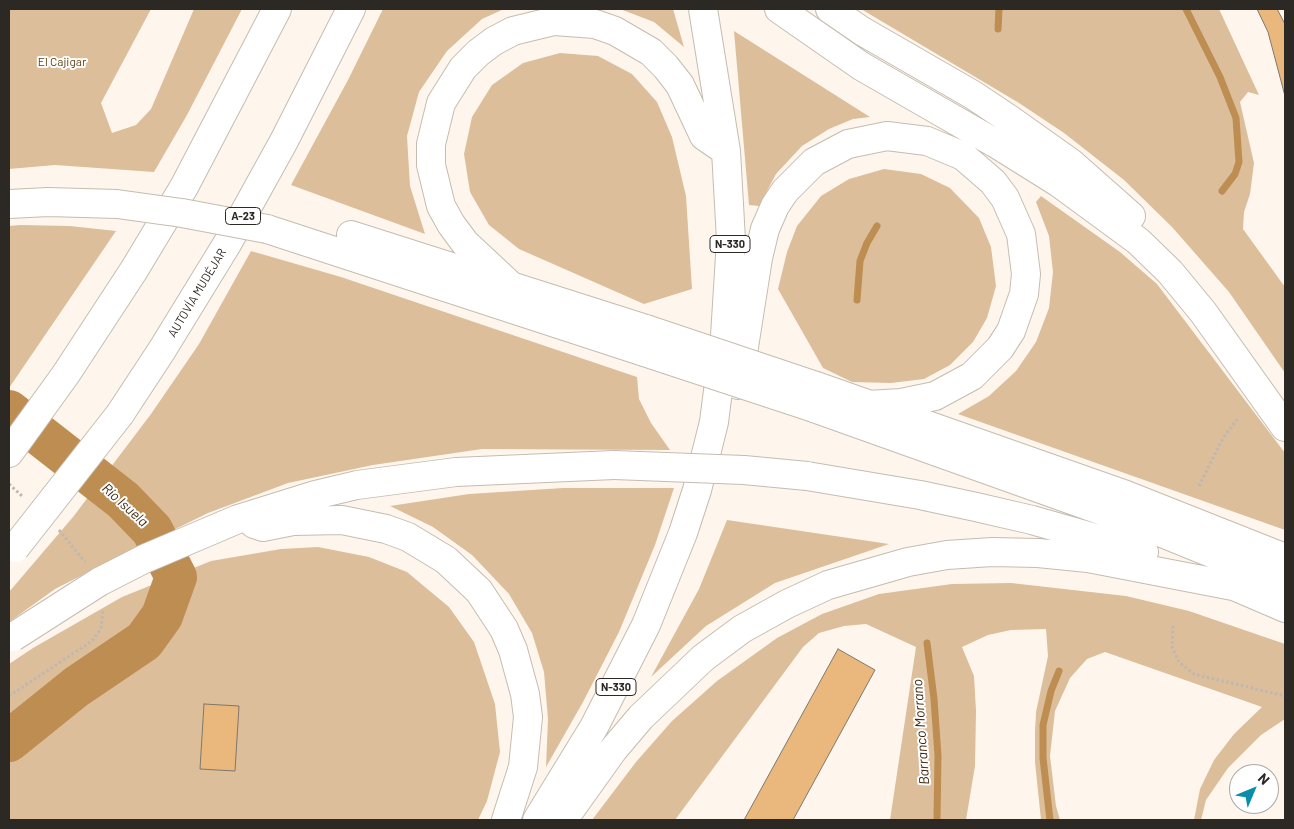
<!DOCTYPE html>
<meta charset="utf-8">
<style>
body{margin:0}
#map{position:relative;width:1294px;height:829px;overflow:hidden;background:#fef6ec;font-family:Barlow,sans-serif}
canvas{display:block}
.frame{position:absolute;inset:0;border:10px solid #2c2824;pointer-events:none}
.north{position:absolute;left:1229px;top:764px;width:50px;height:50px;box-sizing:border-box;background:#fff;border:1px solid #aba9a7;border-radius:50%;rotate:45deg;font-size:14px;font-weight:700;line-height:20px;text-align:center;color:#2c2824}
.north::after{content:'';display:block;margin:auto;width:18px;height:22px;background:#088dac;clip-path:polygon(50% 0,100% 100%,50% 72%,0 100%)}
</style>
<div id="map">
<canvas width="1294" height="829"></canvas>
<div class="frame"></div>
<div class="north">N</div>
</div>
<script>
const context = document.querySelector('canvas').getContext('2d');
context.lineJoin = 'round';
function fill(path, color) { context.fillStyle = color; context.fill(path, 'evenodd'); }
const toPath = rows => new Path2D(rows.map(r => 'M' + r).join(''));
function trace(path, color, width, dash) { context.strokeStyle = color; context.lineWidth = width; context.lineCap = dash ? 'butt' : 'round'; context.setLineDash(dash || []); context.stroke(path); }
function drawText(font, color, halo, rows, align = 'center') {
  context.font = font + ' Barlow,sans-serif'; context.lineWidth = 4; context.setLineDash([]); context.textBaseline = 'middle'; context.strokeStyle = halo; context.fillStyle = color; for (const [text, x, y, turn = 0] of rows) {
    context.save(); context.translate(x, y); context.rotate((+turn || 0) * Math.PI / 180); context.textAlign = isNaN(turn) ? turn : align; if (halo) context.strokeText(text, 0, 0); context.fillText(text, 0, 0); context.restore();
  }
}
const green = toPath([
 [9,9,151,9,101,103,112,133,136,125,151,109,194,9,242,9,187,115,154,172,55,165,9,169],
 [383,9,504,9,482,19,447,51,419,92,407,136,410,186,425,234,291,185,348,80],
 [620,9,673,9,684,47,654,22],
 [861,9,1219,9,1259,95,1248,92,1240,102,1254,163,1250,194,1244,212,1243,229,1285,287,1285,373,1229,292,1172,227,1124,180,1064,133,1019,103],
 [734,31,870,117,853,119,829,129,802,146,776,174,759,206,749,205],
 [560,53,598,56,632,74,657,102,672,137,686,196,692,289,644,304,519,249,489,225,470,192,464,154,472,117,492,85,523,63],
 [884,169,921,174,950,188,979,218,991,247,996,286,987,318,973,342,950,365,924,379,891,383,852,382,823,368,778,289,787,252,797,226,821,196,849,179],
 [1041,196,1120,252,1157,284,1285,453,1285,530,958,414,989,396,1016,371,1036,342,1049,308,1053,272,1049,236,1036,202],
 [20,225,70,226,116,231,9,388,9,226],
 [251,251,341,277,637,377,639,399,651,423,670,450,482,449,373,465,288,483,208,513,110,561,55,589,9,622,9,592,73,517,151,414,199,344],
 [563,488,674,488,655,545,619,632,583,702,546,767,548,719,544,672,532,633,509,594,472,555,433,527,390,506,469,494],
 [727,520,889,544,775,583,706,626,651,677,699,589],
 [318,547,369,557,407,572,449,607,474,642,495,704,500,752,487,801,478,820,9,820,9,664,33,648,122,597,211,561,281,549],
 [1011,583,1126,596,1189,611,1285,644,1285,719,1261,735,1228,768,1206,800,1201,820,1194,820,1200,789,1214,760,1234,734,1262,707,1105,652,1087,659,1070,678,1055,711,1050,756,1056,806,1060,820,1041,820,1035,762,1035,732,1036,712,1048,656,1046,629,1011,630,988,635,962,647,974,676,976,711,975,766,966,820,890,820,916,647,866,624,844,626,819,633,803,647,675,820,592,820,636,762,672,721,717,681,777,638,822,614,879,594,952,584]
]);
const stream = toPath([
 [1186,9,1220,77,1236,118,1239,162,1235,174,1222,191],
 [998,29,999,9],
 [857,300,860,261,867,243,877,226],
 [927,643,934,699,938,756,937,820],
 [1050,820,1043,758,1043,725,1051,691,1059,671]
]);
const river = toPath([
 [9,411,123,500,152,530,176,577,162,616,144,641,76,687,9,741]
]);
const building = toPath([
 [1257,9,1277,9,1285,24,1285,96,1268,32,1257,9],
 [838,649,875,670,793,820,744,820,838,649],
 [204,704,239,706,235,771,200,769,204,704]
]);
const path = toPath([
 [9,484,23,497],
 [1199,486,1223,438,1239,417],
 [59,530,85,562],
 [1173,626,1172,647,1179,662,1194,674,1285,696],
 [9,696,92,641,101,629,103,610]
]);
const highway = toPath([
 [779,9,861,66,995,143,1059,183,1138,241,1170,272,1203,312,1285,427],
 [830,9,862,31,973,95,1009,119,1071,163,1131,216],
 [267,229,644,352],
 [351,235,646,329],
 [510,285,465,243,451,224,441,206,431,165,431,144,441,103,463,68,478,53,494,41,513,31,554,21,595,24,615,31,651,52,666,67,680,85,704,136,726,151],
 [738,385,758,258,765,229,775,206,785,191,814,162,848,144,887,136,927,141,963,156,993,182,1005,198,1021,234,1026,274,1024,294,1011,331,1000,348,972,376,935,396,901,403,867,405],
 [816,386,1126,495,1285,558],
 [814,408,1145,526,1285,583],
 [120,414,162,350,227,244,284,141,351,9],
 [9,453,66,374,134,270,184,187,277,9],
 [807,476,920,495,976,507,1032,520,1144,552],
 [254,524,263,527,293,521,342,520,386,529,408,537,446,560,479,591,504,629,513,650,525,694,528,717,523,767,506,820],
 [1222,581,1285,608],
 [99,582,144,559,238,519,315,495,357,485,456,472,614,465],
 [537,820,594,727,646,625,683,533,697,490,714,422,725,336,731,240,726,151,703,9],
 [563,820,613,750,641,717,703,658,742,629,787,604,828,585,908,562,947,555,992,552,1038,553,1088,558,1238,587]
]);
const highwayBridge = toPath([
 [9,204,48,202,117,204,182,213,267,229],
 [646,329,816,386],
 [644,352,814,408],
 [614,465,744,470,807,476],
 [15,548,120,414],
 [13,637,99,582]
]);
const shields = [
 [243,216,35],
 [730,244,40],
 [616,687,40]
];
const shieldNames = [
 ["A-23",243,216],
 ["N-330",730,244],
 ["N-330",616,687]
];
const parkNames = [
 ["El Cajigar",62,62]
];
const streetNames = [
 ["AUTOVÍA MUDÉJAR",197,293,-59]
];
const waterNames = [
 ["Río Isuela",125,505,42],
 ["Barranco Morrano",921,732,-94]
];
fill(green, '#dcbe9b');
trace(stream, '#bd8d52', 7);
trace(river, '#bd8d52', 42);
fill(building, '#eab87d');
trace(building, '#80776d', 1);
trace(highway, '#c5bcb1', 30);
trace(path, '#bfb8b0', 3, [2.5, 2.5]);
trace(highway, '#fff', 28);
trace(highwayBridge, '#c5bcb1', 30, []);
trace(highwayBridge, '#fff', 28);
for (const [x, y, w] of shields) { const box = new Path2D(); box.roundRect(x - w / 2, y - 8.5, w, 17, 4); context.fillStyle = '#fff'; context.fill(box); trace(box, '#2c2824', 1); }
drawText('bold 11px', '#2c2824', null, shieldNames);
drawText('12px', '#624113', '#fff', parkNames);
drawText('12px', '#2c2824', '#fff', streetNames);
drawText('italic 14px', '#3f2a10', '#fff', waterNames);
</script>
